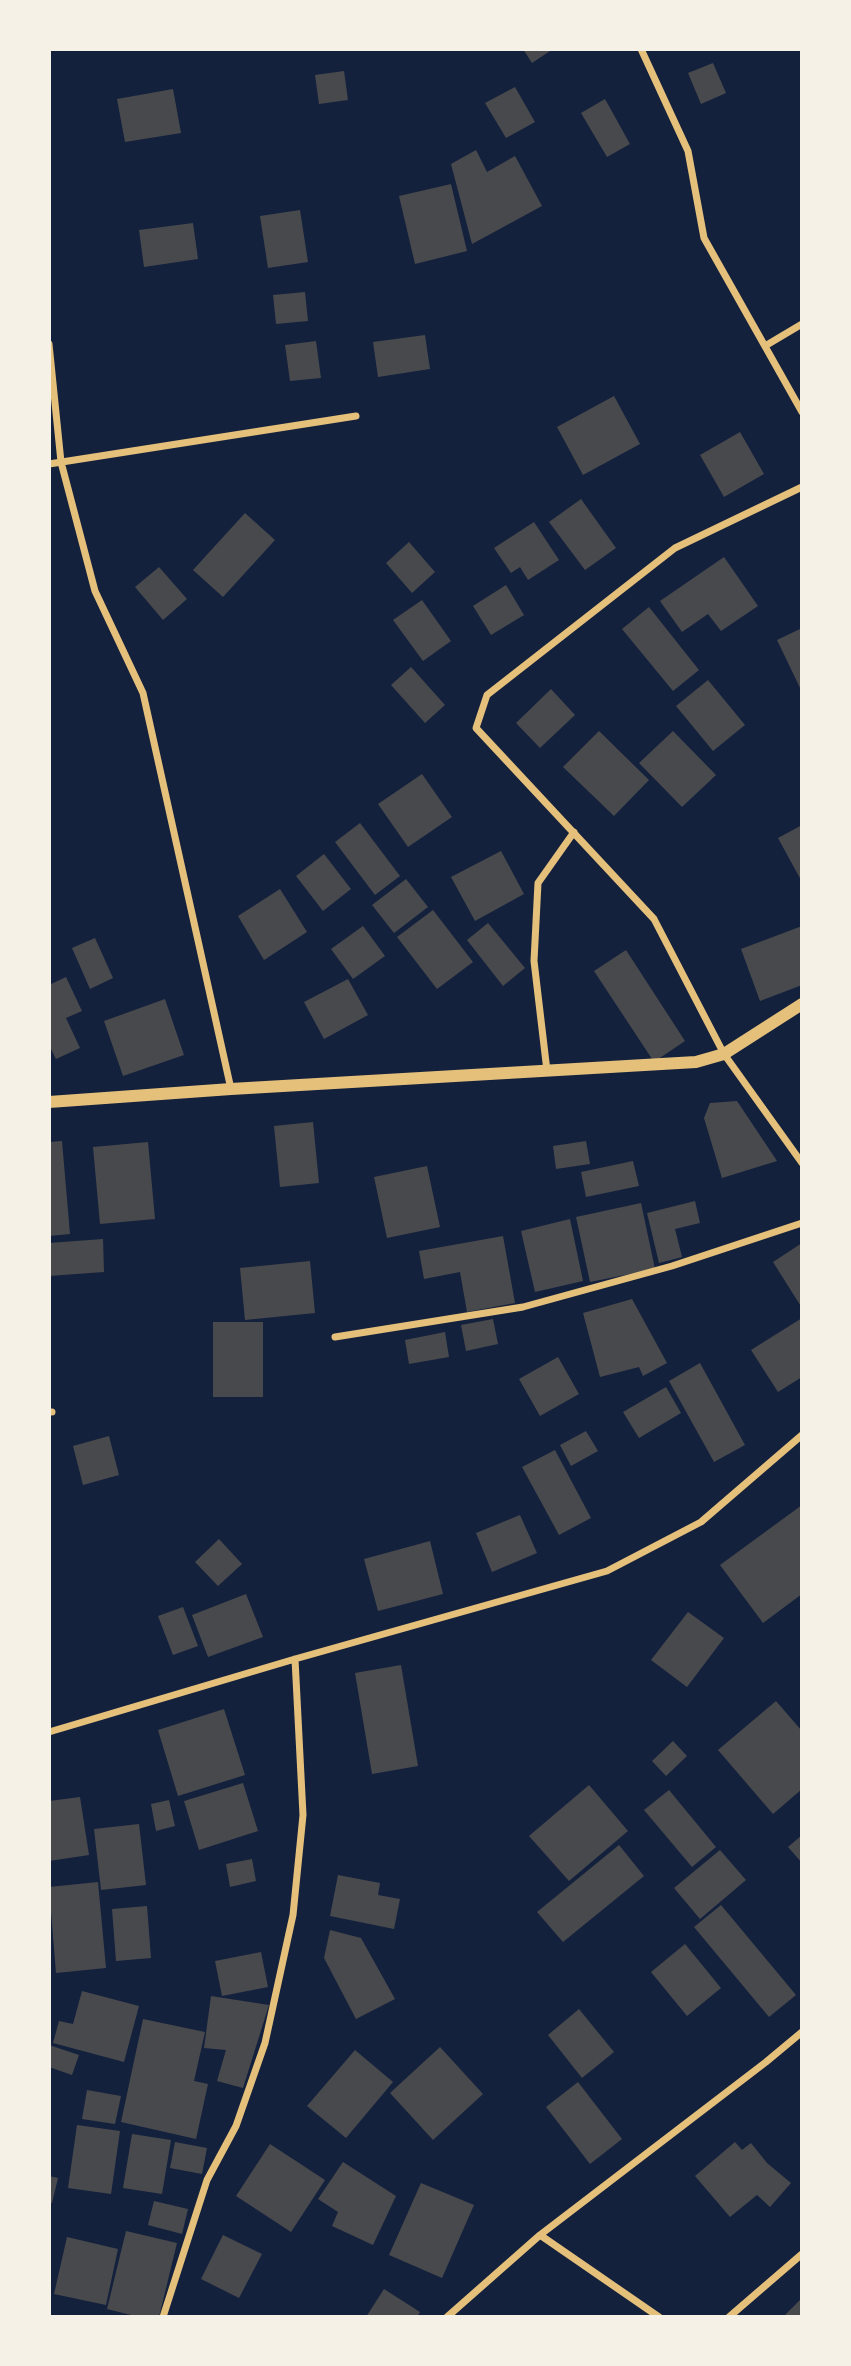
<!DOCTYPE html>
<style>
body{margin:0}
#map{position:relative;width:851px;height:2366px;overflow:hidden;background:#14213d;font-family:"PT Sans",sans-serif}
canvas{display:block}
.frame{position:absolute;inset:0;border:51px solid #f6f1e7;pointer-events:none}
</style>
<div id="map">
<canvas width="851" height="2366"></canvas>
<div class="frame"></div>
</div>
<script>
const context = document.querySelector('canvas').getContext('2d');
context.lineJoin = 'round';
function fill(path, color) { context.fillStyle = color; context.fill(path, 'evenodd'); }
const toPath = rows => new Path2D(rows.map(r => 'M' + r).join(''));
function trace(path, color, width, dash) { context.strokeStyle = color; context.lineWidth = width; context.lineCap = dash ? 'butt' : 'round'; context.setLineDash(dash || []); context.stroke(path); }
const building = toPath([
 [523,49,553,49,532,63],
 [713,63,726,93,701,104,688,73],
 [344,71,348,100,319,104,315,75],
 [515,87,535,122,506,138,485,103],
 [173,89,181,133,125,142,117,99],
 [605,99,630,144,607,157,581,113],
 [476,150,487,172,515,156,542,206,472,244,451,164],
 [451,184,467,251,415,264,399,196],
 [300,210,308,262,268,268,260,216],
 [193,223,198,259,144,267,139,230],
 [305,292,308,321,276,324,273,295],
 [425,335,430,369,378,377,373,342],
 [316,341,321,378,290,381,285,345],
 [614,396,640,444,583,475,557,427],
 [740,432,764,474,724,497,700,455],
 [581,499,616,548,585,570,549,522],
 [245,513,275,540,223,597,193,570],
 [534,522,559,560,528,580,520,567,511,573,494,548],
 [409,542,435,572,412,593,386,563],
 [724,557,758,606,721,631,708,614,682,632,660,601],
 [159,567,187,599,163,620,135,587],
 [506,585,524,615,491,635,473,606],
 [422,600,451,641,423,661,393,620],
 [649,607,699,670,673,691,622,629],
 [802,628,802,692,777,640],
 [411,667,445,705,425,723,391,685],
 [708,680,745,725,713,751,676,706],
 [551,689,575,715,540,748,516,723],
 [599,731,649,780,614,816,563,767],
 [673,731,716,775,682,807,639,763],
 [422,774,452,817,408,847,378,804],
 [360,823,400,876,375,895,335,842],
 [802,825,802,882,778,838],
 [501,851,524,894,475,921,451,877],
 [324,854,351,889,323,911,296,876],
 [406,879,428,907,394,933,372,905],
 [280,889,307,932,264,960,238,916],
 [433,910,473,962,437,989,397,937],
 [488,923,525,968,503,986,467,940],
 [363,926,385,956,353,979,331,949],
 [802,926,802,985,760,1001,741,949],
 [95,938,113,978,90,989,72,948],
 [626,950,685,1041,654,1062,594,971],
 [66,977,82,1011,66,1018,80,1048,56,1059,49,1045,49,985],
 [348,979,368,1015,324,1039,304,1002],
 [165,999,184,1055,123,1076,104,1021],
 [737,1101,777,1161,722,1178,704,1118,710,1103],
 [313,1122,319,1183,280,1187,274,1126],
 [62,1141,70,1234,49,1236,49,1142],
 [586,1141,590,1164,556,1169,553,1146],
 [148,1142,155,1219,100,1224,93,1147],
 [633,1161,639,1186,586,1197,581,1172],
 [427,1166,440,1227,387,1238,374,1177],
 [695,1201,700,1223,675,1229,682,1257,659,1263,647,1213],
 [641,1203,655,1269,590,1282,576,1217],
 [570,1219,583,1281,535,1292,521,1231],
 [503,1236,515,1303,467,1312,460,1272,424,1279,419,1251],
 [103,1239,104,1272,49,1276,49,1243],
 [802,1243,802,1308,773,1262],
 [310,1261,315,1313,245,1320,240,1268],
 [632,1299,667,1363,643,1376,639,1367,600,1377,583,1313],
 [802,1318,802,1377,778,1392,751,1350],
 [493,1319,498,1344,466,1351,461,1325],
 [213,1322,263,1322,263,1397,213,1397],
 [445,1332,449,1357,409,1364,405,1340],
 [558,1357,579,1394,540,1416,519,1379],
 [700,1363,745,1445,714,1462,669,1381],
 [666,1387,681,1413,639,1438,623,1412],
 [586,1431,598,1451,571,1466,560,1445],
 [109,1436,119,1475,83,1485,73,1446],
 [555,1450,591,1518,559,1535,522,1467],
 [802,1505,802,1594,763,1623,720,1565],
 [520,1515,537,1553,492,1572,476,1533],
 [219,1539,242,1564,218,1586,195,1562],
 [430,1541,443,1594,378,1611,364,1559],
 [246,1594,263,1637,208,1657,192,1615],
 [183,1607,198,1646,173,1655,158,1616],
 [688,1612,724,1638,687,1687,651,1660],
 [401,1665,418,1766,372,1774,355,1673],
 [776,1701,802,1731,802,1789,773,1814,718,1750],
 [224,1709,245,1775,178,1796,158,1730],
 [673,1741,687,1756,666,1776,652,1761],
 [243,1783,258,1831,199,1850,184,1801],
 [589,1785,628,1831,569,1881,529,1836],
 [669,1790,716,1847,692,1867,644,1810],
 [80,1797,89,1855,49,1861,49,1801],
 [169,1800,175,1826,156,1831,151,1804],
 [139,1824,146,1885,101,1890,94,1829],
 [802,1835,802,1863,788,1847],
 [619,1845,644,1876,563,1942,537,1912],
 [720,1850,746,1880,700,1919,674,1888],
 [252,1859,256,1881,230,1887,226,1864],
 [338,1875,380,1883,378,1895,400,1899,394,1929,330,1916],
 [98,1882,106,1968,56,1973,49,1887],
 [721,1905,796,1995,769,2017,694,1927],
 [147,1906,151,1958,116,1961,112,1909],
 [330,1930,361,1938,395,1999,356,2019,324,1958],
 [685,1944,721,1988,687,2016,651,1972],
 [261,1952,268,1987,222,1996,215,1961],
 [82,1991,139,2006,124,2062,53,2043,59,2021,73,2024],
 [211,1996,269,2005,243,2088,217,2081,226,2050,204,2048],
 [579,2009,614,2052,582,2078,548,2035],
 [143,2019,205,2032,194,2081,208,2084,196,2139,121,2122],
 [49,2045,79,2055,72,2075,49,2067],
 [440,2047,483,2094,433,2140,390,2093],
 [355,2050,393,2082,346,2138,307,2106],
 [578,2082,622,2139,590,2164,546,2107],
 [87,2090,121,2096,115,2124,82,2119],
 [77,2125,120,2131,111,2194,68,2188],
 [132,2134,171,2140,162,2194,123,2188],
 [175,2142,207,2148,202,2174,170,2168],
 [735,2142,742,2150,751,2143,767,2163,791,2183,770,2207,757,2195,730,2217,695,2176],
 [270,2144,325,2180,291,2232,236,2196],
 [343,2162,396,2196,373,2245,332,2226,338,2212,318,2199],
 [49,2176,58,2178,52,2203,49,2203],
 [421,2183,474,2205,442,2278,389,2255],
 [154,2201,188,2209,182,2234,148,2225],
 [126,2231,177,2243,159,2317,139,2317,107,2309],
 [223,2235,262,2254,239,2298,201,2279],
 [67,2237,118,2249,106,2305,54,2294],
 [384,2289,420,2312,417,2317,366,2317],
 [802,2298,802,2317,783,2317]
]);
const minor = toPath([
 [641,49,688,151,704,238,802,412],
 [49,344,61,462,95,591,143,693,231,1089],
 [765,346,802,324],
 [49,464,356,416],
 [802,487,675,548,487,695,476,728,654,919,724,1054,802,1163],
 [547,1071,534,961,538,883,574,832],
 [335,1337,523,1307,672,1266,802,1223],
 [49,1412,52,1412],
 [49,1732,295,1659,607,1571,701,1522,802,1435],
 [540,2235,659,2317],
 [163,2317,207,2180,236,2126,265,2043,293,1915,303,1815,295,1659],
 [447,2317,540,2235,766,2062,802,2032],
 [729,2317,802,2254]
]);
const tertiary = toPath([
 [49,1102,231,1089,696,1062,724,1054,802,1004]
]);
fill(building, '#48494c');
trace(minor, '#e5c07b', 7);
trace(tertiary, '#e5c07b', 12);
</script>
